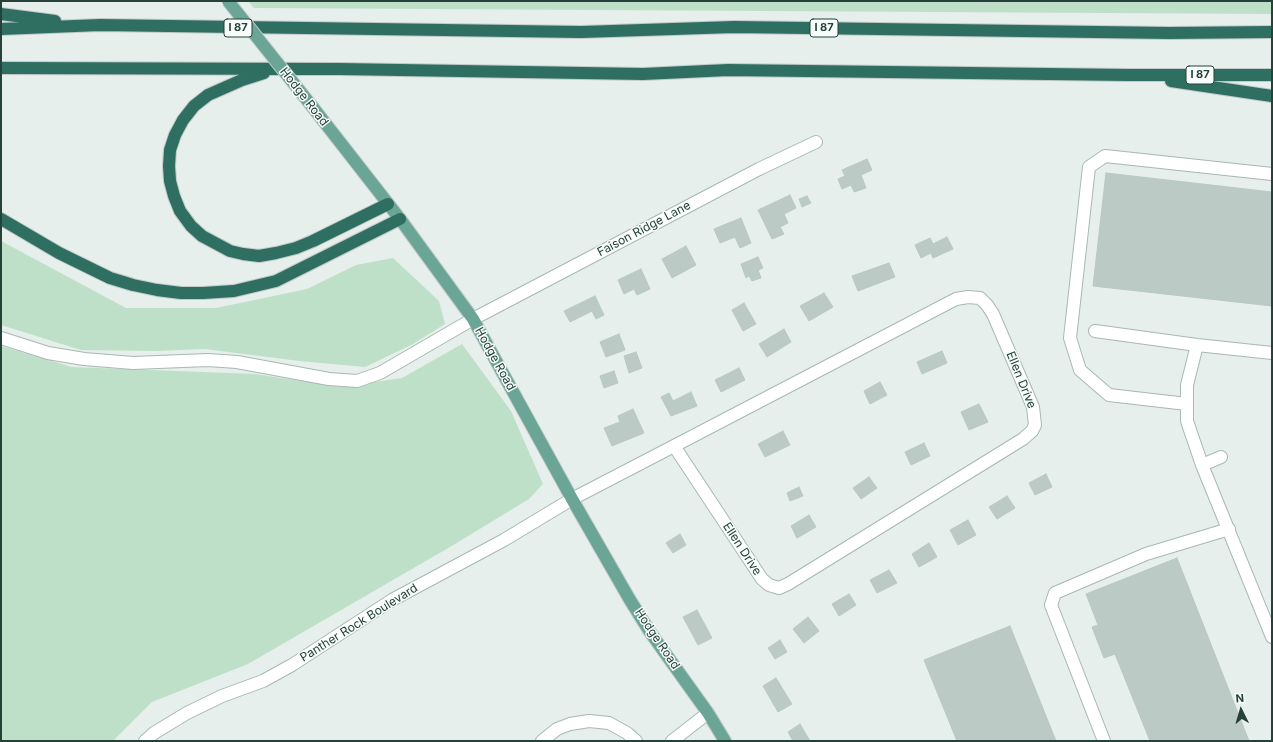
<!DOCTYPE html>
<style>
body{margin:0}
#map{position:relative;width:1273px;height:742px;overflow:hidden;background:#e6efeb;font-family:Inter,sans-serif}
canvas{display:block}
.frame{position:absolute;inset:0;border:2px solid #24423a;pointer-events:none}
.north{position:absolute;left:1221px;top:690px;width:40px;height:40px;-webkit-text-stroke:3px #f7fbf9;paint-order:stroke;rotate:355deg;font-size:11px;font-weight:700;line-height:16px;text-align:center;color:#24423a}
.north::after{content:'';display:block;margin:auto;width:14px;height:18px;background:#24423a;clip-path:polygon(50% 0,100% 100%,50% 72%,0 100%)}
</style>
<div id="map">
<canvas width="1273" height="742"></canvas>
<div class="frame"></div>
<div class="north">N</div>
</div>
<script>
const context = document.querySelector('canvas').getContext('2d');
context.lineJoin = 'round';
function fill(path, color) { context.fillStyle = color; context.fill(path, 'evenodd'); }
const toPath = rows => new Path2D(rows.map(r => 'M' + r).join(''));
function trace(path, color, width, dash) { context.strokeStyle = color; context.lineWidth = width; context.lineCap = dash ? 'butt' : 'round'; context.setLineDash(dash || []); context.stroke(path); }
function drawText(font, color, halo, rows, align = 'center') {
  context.font = font + ' Inter,sans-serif'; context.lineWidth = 3; context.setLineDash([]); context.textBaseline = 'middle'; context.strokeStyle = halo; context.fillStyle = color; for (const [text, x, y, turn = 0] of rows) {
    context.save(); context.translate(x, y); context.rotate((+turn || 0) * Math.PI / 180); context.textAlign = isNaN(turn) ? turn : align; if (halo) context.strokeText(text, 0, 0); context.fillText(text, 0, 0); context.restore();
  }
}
const green = toPath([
 [248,1,1272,1,1272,14,254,8],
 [1,241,126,308,216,308,307,289,356,265,393,258,439,301,445,324,413,344,365,367,299,361,205,349,156,351,81,350,1,325],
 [462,344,511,411,543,484,529,499,450,547,248,664,152,702,113,741,1,741,1,346,72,367,255,374,341,387,402,378]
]);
const building = toPath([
 [867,159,872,170,861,175,866,188,854,192,851,185,842,189,838,179,845,176,842,170,867,159],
 [1106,173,1272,192,1272,306,1093,286,1106,173],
 [790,195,796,208,784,214,788,223,780,227,784,234,772,239,758,210,790,195],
 [807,196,811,203,802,207,799,199,807,196],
 [741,218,751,243,740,248,735,237,720,243,714,229,741,218],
 [947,237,953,249,933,258,931,253,921,258,915,245,930,238,933,244,947,237],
 [686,246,696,265,672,278,662,259,686,246],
 [758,257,763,268,758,270,761,278,752,281,749,276,746,278,741,264,758,257],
 [889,263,895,277,858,291,852,276,889,263],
 [641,269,650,289,637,295,634,289,624,294,618,280,641,269],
 [824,293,833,307,809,321,800,306,824,293],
 [595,296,604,315,596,319,592,311,570,322,564,311,595,296],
 [744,303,756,324,743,331,732,310,744,303],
 [784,329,791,342,767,357,759,344,784,329],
 [619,334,625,350,606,357,600,342,619,334],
 [942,351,947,363,922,374,917,362,942,351],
 [636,352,642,368,629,373,624,356,636,352],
 [739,368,745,380,721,392,715,380,739,368],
 [614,371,618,383,604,388,600,376,614,371],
 [880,382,887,395,870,404,864,391,880,382],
 [691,392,697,406,671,416,661,397,669,393,673,401,691,392],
 [979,404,988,422,969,430,961,412,979,404],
 [633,409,644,433,612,446,604,428,620,422,618,416,633,409],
 [783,431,790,445,765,457,758,444,783,431],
 [924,443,930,456,911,465,905,452,924,443],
 [1046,474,1052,487,1035,495,1029,483,1046,474],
 [869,477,877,488,861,499,853,488,869,477],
 [799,487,803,496,790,501,787,493,799,487],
 [1007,496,1015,508,997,519,989,507,1007,496],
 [809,515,816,527,797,538,791,526,809,515],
 [968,520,976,535,958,545,950,530,968,520],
 [680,534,686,545,673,553,666,543,680,534],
 [929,543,937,557,919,567,912,554,929,543],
 [1177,558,1249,741,1150,741,1115,654,1104,658,1092,627,1098,625,1086,594,1177,558],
 [889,570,897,583,877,593,870,580,889,570],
 [849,594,856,605,839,616,832,604,849,594],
 [697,610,712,638,698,645,683,617,697,610],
 [808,617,819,631,804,643,793,629,808,617],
 [1010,626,1056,741,957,741,924,660,1010,626],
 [780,640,787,652,775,659,768,648,780,640],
 [776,678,792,704,778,712,763,686,776,678],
 [800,724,810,741,793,741,788,732,800,724]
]);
const minor = toPath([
 [968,297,980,298,987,305,993,314,1033,407,1035,425,1032,431,1023,439,788,584,779,588,769,585,762,579,674,446,956,299,968,297],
 [1095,331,1197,345],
 [1,338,48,353,84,359,133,363,208,360,237,362,329,379,357,381,380,373,473,319,759,169,816,142],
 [1272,353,1197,345,1187,385,1187,421,1202,465,1272,637],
 [1187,404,1109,395,1080,370,1070,338,1089,167,1105,156,1272,174],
 [1202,465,1221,457],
 [145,741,154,733,187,713,222,696,263,681,292,665,392,600,504,540,572,499,674,446],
 [542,741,557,729,570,724,589,721,609,723,627,733,636,741],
 [672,741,708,713],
 [1104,741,1051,605,1055,593,1146,554,1229,529]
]);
const major = toPath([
 [311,105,400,219,473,319,572,499,630,600,650,632,708,713,725,741]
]);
const highway = toPath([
 [1,14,55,21],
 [1,29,100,25,581,32,734,27,1169,33,1272,32],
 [1,68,340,69,643,74,728,70,1128,75,1272,75],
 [264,73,242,80,208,95,194,106,183,120,175,135,170,150,169,166,170,181,174,196,180,211,191,226,202,236,230,251,243,254,259,256,276,253,296,248,313,241,388,204],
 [1171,81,1272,96],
 [1,219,59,253,110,278,133,285,157,290,181,293,203,293,234,291,276,281,400,219]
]);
const majorBridge = toPath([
 [228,1,311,105]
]);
const shields = [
 [238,28,28],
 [824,28,28],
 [1200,75,28]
];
const shieldNames = [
 ["I 87",238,28],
 ["I 87",824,28],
 ["I 87",1200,75]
];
const streetNames = [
 ["Hodge Road",304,97,52],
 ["Faison Ridge Lane",644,229,-28],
 ["Hodge Road",495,359,61],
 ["Ellen Drive",1021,380,68],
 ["Ellen Drive",742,549,57],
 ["Panther Rock Boulevard",359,623,-32],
 ["Hodge Road",657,639,56]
];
fill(green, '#bfe0c8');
fill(building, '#bbcac4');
trace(building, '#b8c9c2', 1);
trace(minor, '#a8b8b2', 14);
trace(major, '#c2cac8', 14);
trace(highway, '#c2cac8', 14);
trace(minor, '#fff', 12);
trace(major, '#6aa596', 12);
trace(highway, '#2f6f62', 12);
trace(majorBridge, '#c2cac8', 14, []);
trace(majorBridge, '#6aa596', 12);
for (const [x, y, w] of shields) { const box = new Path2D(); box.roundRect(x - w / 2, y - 9, w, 18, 3); context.fillStyle = '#f7fbf9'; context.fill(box); trace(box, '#24423a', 1); }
drawText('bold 11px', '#24423a', null, shieldNames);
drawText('12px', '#24423a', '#f7fbf9', streetNames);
</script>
